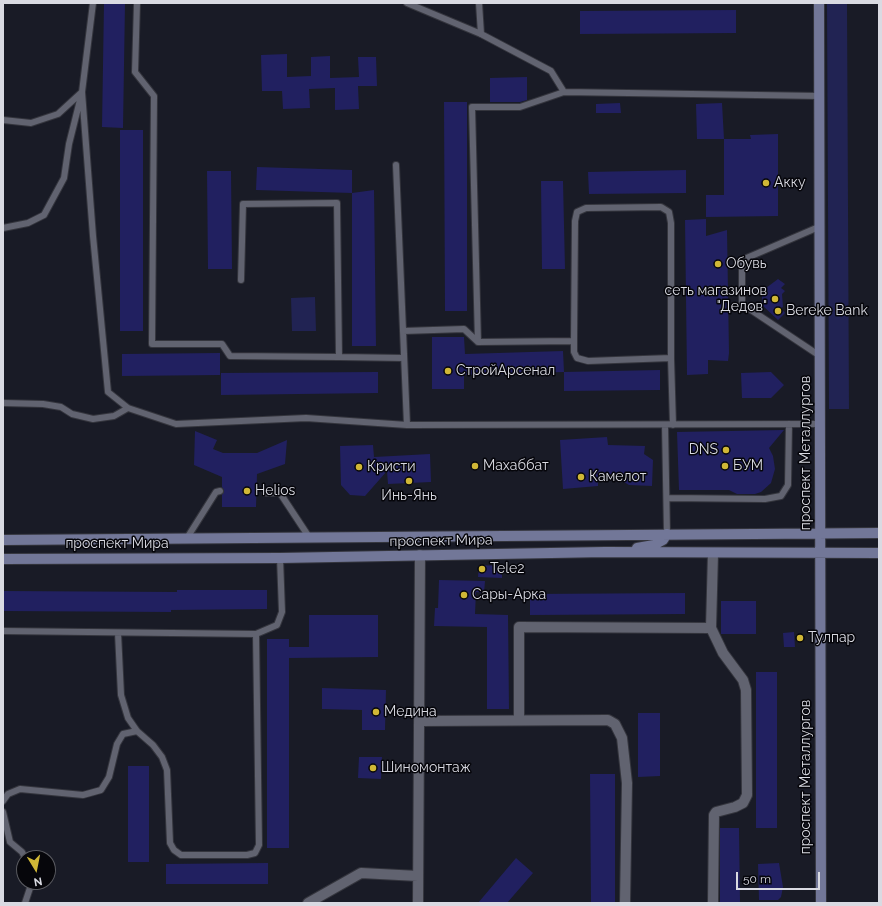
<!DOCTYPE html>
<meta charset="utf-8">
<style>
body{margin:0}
#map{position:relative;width:882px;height:906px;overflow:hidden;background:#191b26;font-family:Raleway,sans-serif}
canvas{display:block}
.frame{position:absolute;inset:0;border:4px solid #d9dae2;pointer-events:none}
.north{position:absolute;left:16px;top:850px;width:40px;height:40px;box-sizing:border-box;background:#06060b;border:1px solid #5a5b61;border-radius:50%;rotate:170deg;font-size:11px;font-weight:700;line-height:16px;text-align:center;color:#d9dae2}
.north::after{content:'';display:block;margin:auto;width:14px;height:18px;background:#d0b736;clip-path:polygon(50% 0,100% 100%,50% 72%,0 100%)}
.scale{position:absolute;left:736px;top:872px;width:84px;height:18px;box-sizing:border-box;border:2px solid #d9dae2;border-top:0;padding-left:5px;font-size:12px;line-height:14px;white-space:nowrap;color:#d9dae2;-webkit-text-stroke:3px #06060b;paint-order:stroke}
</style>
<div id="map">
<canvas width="882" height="906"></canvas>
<div class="frame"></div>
<div class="north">N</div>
<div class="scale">50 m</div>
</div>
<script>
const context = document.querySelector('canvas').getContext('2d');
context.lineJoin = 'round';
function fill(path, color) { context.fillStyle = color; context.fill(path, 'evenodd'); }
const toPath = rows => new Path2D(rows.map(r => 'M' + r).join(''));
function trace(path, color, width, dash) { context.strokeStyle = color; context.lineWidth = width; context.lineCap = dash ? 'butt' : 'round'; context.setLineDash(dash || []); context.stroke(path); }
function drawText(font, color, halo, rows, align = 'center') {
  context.font = font + ' Raleway,sans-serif'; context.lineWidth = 3; context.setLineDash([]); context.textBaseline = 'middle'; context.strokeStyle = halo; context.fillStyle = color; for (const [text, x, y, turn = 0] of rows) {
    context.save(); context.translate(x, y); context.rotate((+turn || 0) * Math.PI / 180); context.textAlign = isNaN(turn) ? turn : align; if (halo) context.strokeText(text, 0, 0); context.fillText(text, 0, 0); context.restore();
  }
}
const green = toPath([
 [827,3,847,3,849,409,829,409],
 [315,297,316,331,292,331,291,298]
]);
const building = toPath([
 [104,3,125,3,123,128,102,127],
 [736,10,736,33,580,34,580,11],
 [287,54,287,77,311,76,311,57,330,56,330,78,359,77,358,57,376,57,377,86,358,86,359,109,335,110,335,88,309,89,310,108,283,109,282,91,262,91,261,55],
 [527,77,527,100,520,102,490,102,490,78],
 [444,102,467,102,467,311,445,311],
 [620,103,621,113,596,113,596,104],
 [722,103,724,139,697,139,696,104],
 [120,130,143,130,143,331,120,331],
 [778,134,778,216,706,217,706,195,724,195,724,139,751,139,750,135],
 [257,167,352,170,352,193,256,190],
 [686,170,686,193,589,194,588,172],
 [207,171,231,171,232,269,208,269],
 [541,181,563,181,565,269,542,269],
 [374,190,376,346,352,346,352,193],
 [706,219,706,236,727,230,729,353,728,361,708,360,708,374,687,375,685,220],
 [778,279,785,284,781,288,785,291,782,294,783,307,781,308,785,313,778,320,762,305,762,291],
 [432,337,464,337,465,354,563,351,564,372,464,375,464,389,432,389],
 [220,353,220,375,122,376,122,354],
 [660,370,660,390,564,391,564,372],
 [378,372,378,393,221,395,221,373],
 [771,372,784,385,771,398,742,398,741,373],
 [784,430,769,448,773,456,775,469,771,483,761,492,755,494,737,494,729,490,679,490,677,432],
 [195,431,217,440,213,449,223,453,257,453,287,440,285,464,257,474,256,507,222,507,222,495,224,490,222,487,222,477,194,465],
 [607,437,608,445,645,446,644,454,653,460,652,486,629,485,624,482,618,474,598,475,598,486,563,489,560,440],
 [373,445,374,457,430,454,431,482,388,484,387,471,365,496,350,495,341,485,340,446],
 [479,565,502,566,502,578,478,577],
 [439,580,485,581,484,593,476,592,475,614,508,615,509,709,487,709,487,627,434,626,435,608,438,608],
 [177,590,267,590,267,609,171,610,171,612,3,611,3,591,177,592],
 [685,593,685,614,530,615,530,594],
 [721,601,756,601,756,634,721,634],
 [309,615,378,615,378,657,289,658,289,848,267,848,267,639,289,639,289,647,309,647],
 [794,632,795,647,784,647,783,633],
 [756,672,777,672,777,828,756,828],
 [322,688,386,690,385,730,362,730,362,710,322,709],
 [638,713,660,713,660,776,638,777],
 [359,757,382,757,381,779,358,778],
 [128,766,149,766,149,862,128,862],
 [590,774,615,774,615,903,591,903],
 [720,828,739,828,740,903,720,903],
 [516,858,533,873,507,903,478,903],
 [268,863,268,884,166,884,166,864],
 [779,863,783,887,781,897,778,900,759,900,758,864]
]);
const lane = toPath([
 [93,3,82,92,93,236,108,392,128,408,176,424,306,418,407,425,820,424],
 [137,3,135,72,154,96,152,344,222,344,230,356,339,357],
 [407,3,481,34,551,71,564,92],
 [479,3,481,34],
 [3,120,31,123,58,114,82,92,69,144,64,178,44,215,28,223,3,228],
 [396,165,407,425],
 [241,280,243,204,337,203,339,357,404,358],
 [403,331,464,329,478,342,574,341,575,221,577,212,586,208,661,207,669,212,671,223,671,358,673,425],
 [574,341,574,352,577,358,588,361,671,358],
 [478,342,472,107,520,107,564,92,820,96],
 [820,356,742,304,742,260,821,226],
 [3,403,43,404,61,407,72,414,93,419,114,416,128,408],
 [665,425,667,534],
 [265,493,280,493,309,537],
 [667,498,765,499,781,496,788,485,789,424],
 [187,538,216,492,220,491],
 [3,631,256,634,277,625,282,612,280,558],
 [118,633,121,695,128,718,137,731,153,745,162,757,167,770,170,843,174,850,181,855,247,855,255,853,259,845,256,634],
 [3,801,8,794,20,789,83,795,101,790,109,777,117,744,123,734,137,731],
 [3,812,10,842,22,852,25,858],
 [25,903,32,882]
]);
const street = toPath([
 [711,628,723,653,743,680,746,690,747,795,743,803,735,807,716,812,714,815,713,903],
 [519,720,519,627,711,628,713,553],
 [420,721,608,720,615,724,622,738,627,783,625,903],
 [308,903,361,873,418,876],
 [418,903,420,555]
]);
const secondary = toPath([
 [819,3,821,903],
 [3,540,879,533],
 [637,548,654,545,663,540,667,534],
 [3,559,280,558,605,552,879,553]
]);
const markers = [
 [766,183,4,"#d0b736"],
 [718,264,4,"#d0b736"],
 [775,299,4,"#d0b736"],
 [778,311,4,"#d0b736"],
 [448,371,4,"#d0b736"],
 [726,450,4,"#d0b736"],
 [475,466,4,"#d0b736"],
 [725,466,4,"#d0b736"],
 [359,467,4,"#d0b736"],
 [581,477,4,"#d0b736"],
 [409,481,4,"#d0b736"],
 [247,491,4,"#d0b736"],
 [482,569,4,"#d0b736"],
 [464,595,4,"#d0b736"],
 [800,638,4,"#d0b736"],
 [376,712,4,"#d0b736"],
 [373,768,4,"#d0b736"]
];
const poiNames = [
 ["Акку",774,183],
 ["Обувь",726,264],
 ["сеть магазинов",767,291,"right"],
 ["\"Дедов\"",767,307,"right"],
 ["Bereke Bank",786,311],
 ["СтройАрсенал",456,371],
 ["DNS",718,450,"right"],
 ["Махаббат",483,466],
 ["БУМ",733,466],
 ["Кристи",367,467],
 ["Камелот",589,477],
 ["Helios",255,491],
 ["Инь-Янь",409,496,"center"],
 ["Tele2",490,569],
 ["Сары-Арка",472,595],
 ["Тулпар",808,638],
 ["Медина",384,712],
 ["Шиномонтаж",381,768]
];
const streetNames = [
 ["проспект Металлургов",806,453,-90],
 ["проспект Мира",441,541,-1],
 ["проспект Мира",117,544],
 ["проспект Металлургов",806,777,-90]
];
fill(green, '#212353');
fill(building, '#212060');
trace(lane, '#34353d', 8);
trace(street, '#34353d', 12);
trace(secondary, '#34353d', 12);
trace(lane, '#616370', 6);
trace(street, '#616370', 10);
trace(secondary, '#727798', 10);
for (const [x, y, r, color] of markers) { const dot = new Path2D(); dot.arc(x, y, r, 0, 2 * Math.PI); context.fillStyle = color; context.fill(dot); trace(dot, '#06060b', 1.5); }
drawText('14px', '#d9dae2', '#06060b', poiNames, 'left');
drawText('14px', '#d9dae2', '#06060b', streetNames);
</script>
